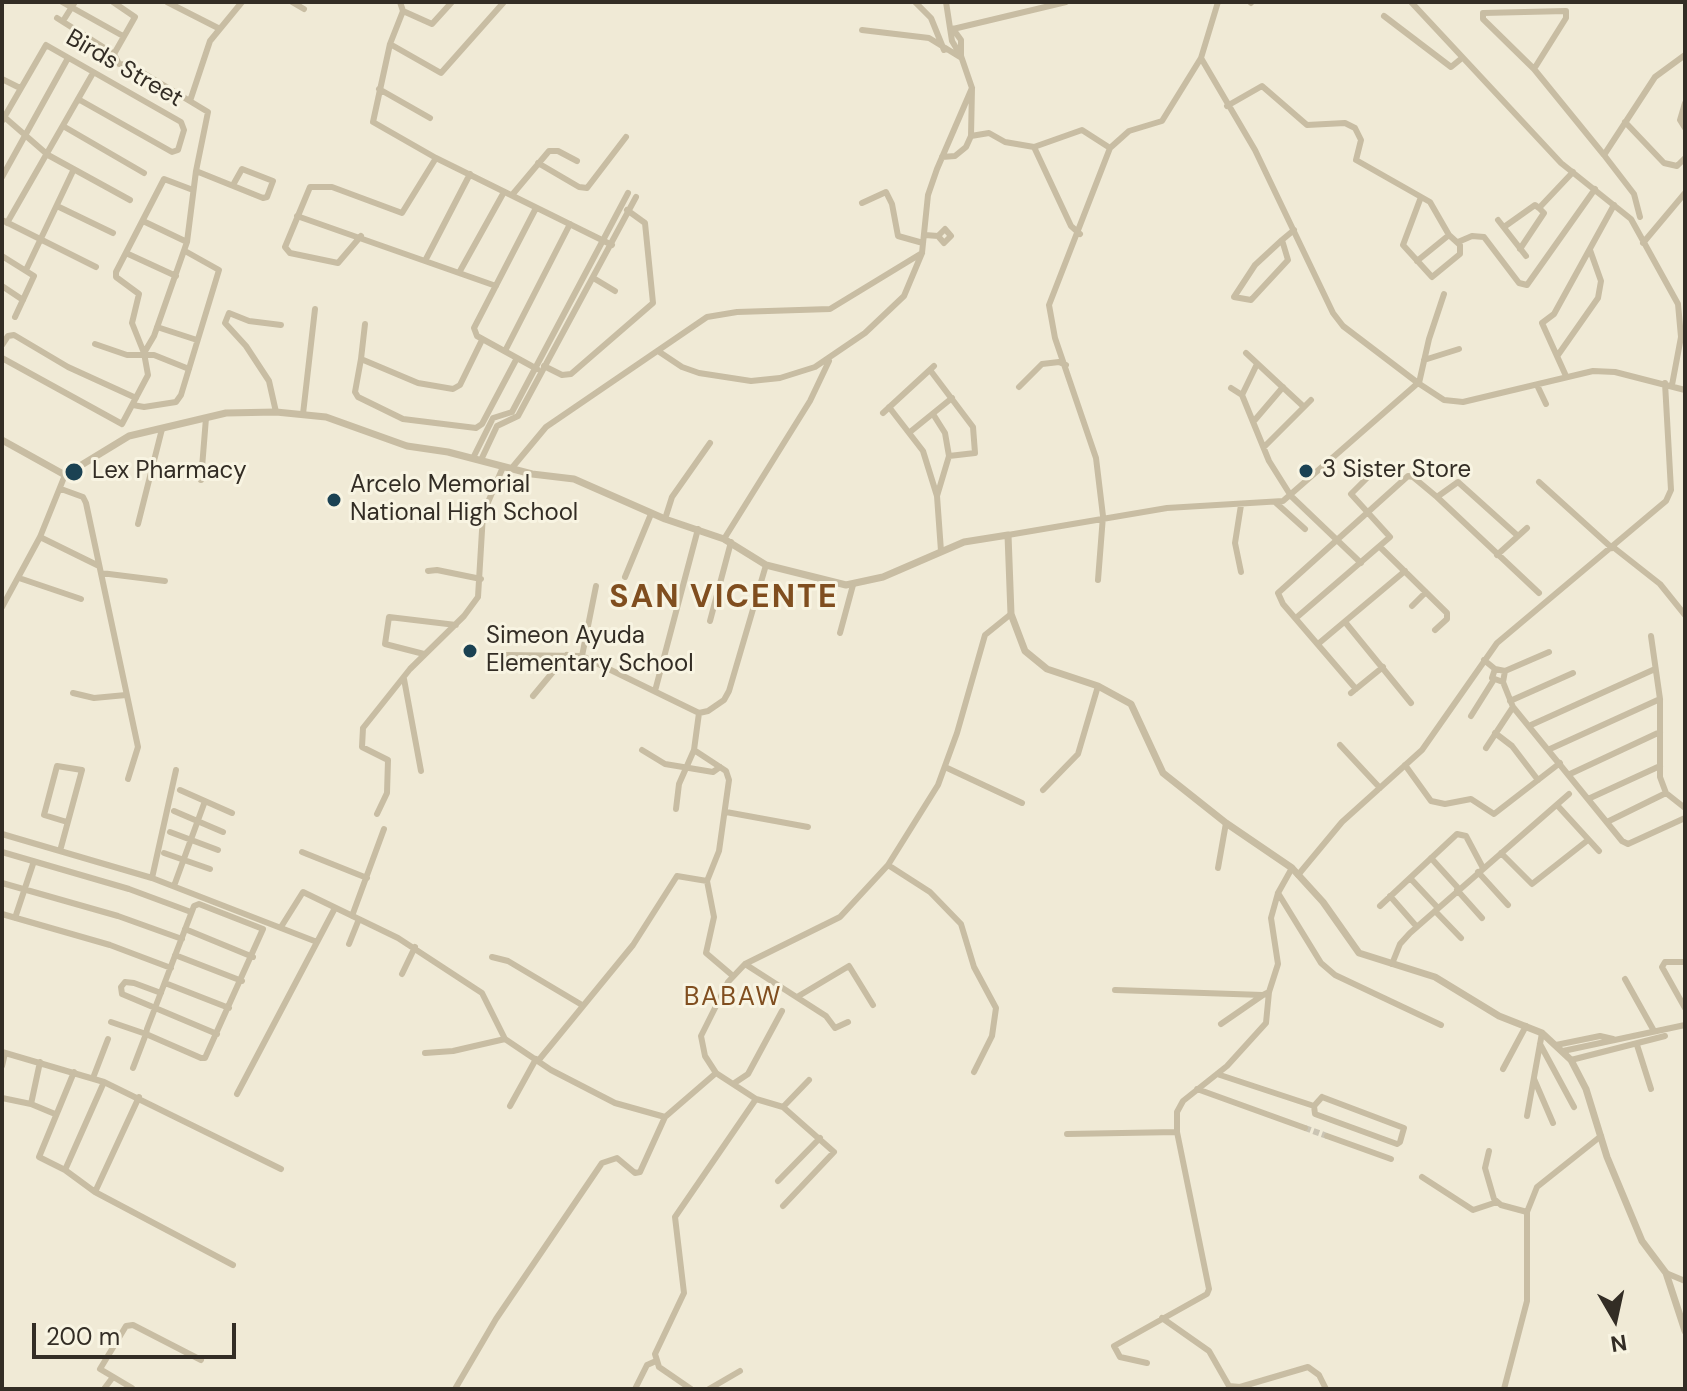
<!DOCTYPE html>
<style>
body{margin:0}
#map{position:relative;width:1687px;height:1391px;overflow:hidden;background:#f0ead6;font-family:"DM Sans",sans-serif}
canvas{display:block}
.frame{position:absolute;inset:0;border:4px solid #332d25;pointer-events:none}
.north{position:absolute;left:1575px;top:1279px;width:80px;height:80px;-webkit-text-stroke:6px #f8f4e2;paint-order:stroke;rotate:171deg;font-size:22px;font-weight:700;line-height:32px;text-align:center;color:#332d25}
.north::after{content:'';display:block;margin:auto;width:28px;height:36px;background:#332d25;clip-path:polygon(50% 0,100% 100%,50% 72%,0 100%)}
.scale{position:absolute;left:32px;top:1323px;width:204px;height:36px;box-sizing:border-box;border:4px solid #332d25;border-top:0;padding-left:10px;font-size:24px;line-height:28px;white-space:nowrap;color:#332d25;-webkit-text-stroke:6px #f8f4e2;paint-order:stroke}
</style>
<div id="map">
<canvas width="1687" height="1391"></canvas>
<div class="frame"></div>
<div class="north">N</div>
<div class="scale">200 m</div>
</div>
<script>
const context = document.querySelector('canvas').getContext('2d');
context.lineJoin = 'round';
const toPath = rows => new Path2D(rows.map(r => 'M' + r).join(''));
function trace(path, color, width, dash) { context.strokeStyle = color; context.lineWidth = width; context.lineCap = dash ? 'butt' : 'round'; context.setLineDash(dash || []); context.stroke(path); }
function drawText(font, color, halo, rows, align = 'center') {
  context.font = font + ' "DM Sans",sans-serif'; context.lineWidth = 6; context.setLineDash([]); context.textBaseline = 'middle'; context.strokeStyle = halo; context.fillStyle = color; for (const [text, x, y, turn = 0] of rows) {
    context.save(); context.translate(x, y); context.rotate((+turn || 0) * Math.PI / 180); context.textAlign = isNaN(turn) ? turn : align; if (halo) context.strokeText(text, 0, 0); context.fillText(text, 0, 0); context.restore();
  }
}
const minorTunnel = toPath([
 [1305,1128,1327,1136]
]);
const minor = toPath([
 [62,2,123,36],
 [113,2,135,17,114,54],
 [167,2,220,29],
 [292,2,304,9],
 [400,2,403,11,390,44,373,122,436,158,612,245],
 [915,2,931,18,944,50],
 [1250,2,1251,3],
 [1411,2,1561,163,1631,219,1678,304,1681,337,1672,385],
 [403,11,432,24,452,2],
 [1384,16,1451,67,1462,58],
 [57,18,114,54,119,64,130,65,208,112,196,171,187,242,154,336,144,353],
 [63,21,75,2],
 [953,29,1066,2],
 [953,29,961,40,961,55],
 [862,30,929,38,960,57],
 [390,44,441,73,504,2],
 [1201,58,1255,150,1333,313,1343,326,1418,383,1444,400,1463,402,1593,371,1615,372,1685,390],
 [1534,69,1566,18,1566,11,1483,13,1483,19,1534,69,1604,155,1634,194,1640,217],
 [2,79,20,88],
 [379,89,430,118],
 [190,101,210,41,242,2],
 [1685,103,1680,120,1685,128],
 [1227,106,1262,86,1307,125,1345,123,1355,128,1361,140,1356,160,1430,202,1449,235,1460,245,1460,254,1432,277,1403,245,1421,197],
 [2,115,48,155,130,200],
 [2,121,46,45,181,122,184,130,178,150,172,152,78,99],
 [1625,122,1664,163,1677,166,1685,158],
 [63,126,144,173],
 [971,136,989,133,1005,142,1034,147,1082,130,1110,148],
 [1034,147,1071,226,1080,234],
 [1604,155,1655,77,1685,55],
 [942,157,955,156,966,147,971,136,972,88,961,56,952,41,946,2],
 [538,163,579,187,587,188,626,137],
 [196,171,263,198,267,197,273,181,242,169,233,185],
 [2,177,68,58],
 [512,195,549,151,558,151,577,161],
 [862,203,886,192,892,204,898,236,923,243],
 [57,206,113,233],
 [536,208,474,328,477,336,537,369],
 [297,216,496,286],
 [2,220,96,267],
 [1498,220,1526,256],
 [143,221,187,242],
 [7,223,93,73],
 [1504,227,1535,205,1539,208,1573,172],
 [925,235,938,236,944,243,951,236,945,229,938,236],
 [361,236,338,263,290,253,285,247,310,187,332,187,402,213,436,158],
 [1282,240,1288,260,1251,300,1234,297,1255,265,1282,240,1294,230],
 [1458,242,1472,236,1484,237,1519,283,1527,285,1595,189],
 [1643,243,1685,193],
 [1520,249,1544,213,1539,208],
 [126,253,176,276],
 [2,256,34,276,15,317],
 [426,259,470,174],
 [1417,261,1449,235],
 [26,270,73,171],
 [460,271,504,192],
 [595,279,615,291],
 [2,286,23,300],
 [365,324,361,359,418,383,453,389,460,385,482,340],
 [157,327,197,340],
 [95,344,127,355,154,355,189,369],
 [2,345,8,336,14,335,68,367,136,398],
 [505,351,570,224],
 [658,351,682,367,699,373,751,381,780,378,815,367,865,333,904,296,922,253,928,195,937,169,972,88],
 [1246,353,1304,407],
 [1558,355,1598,298,1601,281,1590,250],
 [2,358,122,424],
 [361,359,355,392,358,397,403,419,476,428,482,424,517,358],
 [1424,360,1459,349],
 [544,366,562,375,571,374,653,303,645,223,627,210],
 [930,370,973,427,975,453,949,456],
 [1566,376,1542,323,1554,314,1614,205],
 [1419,383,1429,339,1444,294],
 [1537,385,1546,404],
 [1019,387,1042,364,1059,362,1066,365],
 [1231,388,1242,395,1269,461,1291,496,1361,563],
 [1242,395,1257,364],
 [133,405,144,407,176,402,181,395,219,270,185,251],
 [889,407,923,451,937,496,941,551],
 [276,412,269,381,246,346,225,323,229,313,249,321,281,325],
 [883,413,934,366],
 [303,414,315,309],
 [933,414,945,433,949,456,937,496],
 [1254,421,1283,387],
 [122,424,148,375,144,353,132,323,139,294,116,277,116,272,164,179,193,190],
 [910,432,952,398],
 [1264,447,1311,400],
 [473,458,493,418,512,412,628,193],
 [481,460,497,426,518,416,636,197],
 [511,469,546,427,707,317,737,312,830,309,922,253],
 [201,480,206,418],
 [1539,482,1612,548],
 [61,489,83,497,86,503,138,747,128,779],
 [1437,497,1458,482,1518,536],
 [1275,502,1305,529],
 [1241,505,1235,543,1241,572],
 [665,519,672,497,710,443],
 [138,524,162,429],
 [1008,535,1167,508,1283,501,1418,383],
 [40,537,99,566],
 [724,539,810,401,829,361],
 [1380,547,1447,613,1447,619,1435,630],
 [1613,547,1660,584,1685,615],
 [1497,555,1527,528],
 [428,571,437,570,481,579],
 [101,573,165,581],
 [625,577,651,514],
 [19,578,81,599],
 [1098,580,1103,516,1096,458,1055,338,1049,305,1110,148,1129,131,1162,121,1201,58,1218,2],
 [1412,606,1426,592],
 [2,607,40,537,65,475],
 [1296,618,1390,537,1351,494,1379,466],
 [710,621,731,542],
 [1345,622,1411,703],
 [840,633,853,585],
 [1651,636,1660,699,1660,777,1666,793,1685,808],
 [1318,644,1405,571],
 [424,654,385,644,389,617,456,625],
 [504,655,582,656,699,713,708,711,724,700,729,691,766,565],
 [582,656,596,586],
 [1484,660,1495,669,1505,671,1503,682,1492,678,1495,669],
 [1505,671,1549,652],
 [404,679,421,771],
 [1503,682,1513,707,1622,841,1628,844,1685,818],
 [1356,689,1283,604,1278,593,1408,476,1413,477,1437,497,1539,593],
 [655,691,698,529],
 [73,693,94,698,126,695],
 [1351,693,1383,667],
 [533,696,567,655],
 [1510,701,1573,673],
 [1471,716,1493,681],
 [1531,725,1655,669],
 [1495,733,1512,746,1538,780],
 [1340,745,1380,788],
 [1486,748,1513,707],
 [1550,749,1660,699],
 [642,750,665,764,713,772,720,767],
 [1405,765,1431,801,1445,804,1471,799,1494,814,1560,763],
 [945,767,1022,803],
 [1570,774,1660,732],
 [180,790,232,813],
 [1043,790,1078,754,1098,686],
 [1588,799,1660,766],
 [1557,805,1599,851],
 [676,809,679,784,694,750,699,713],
 [174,811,223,832],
 [726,812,808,827],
 [377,814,387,793,388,760,362,747,363,728,410,669,464,616,478,597,483,514,503,467],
 [1607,822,1666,793],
 [170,832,218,850],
 [2,834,152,878,317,942],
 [60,851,82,770,57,766,44,815,67,822],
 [2,852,129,889,191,912],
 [302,852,367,878],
 [164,853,210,869],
 [1501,853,1532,884,1588,840],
 [1431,858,1459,889],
 [888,865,930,892,961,924,974,967,996,1008,992,1036,974,1072],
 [1218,868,1226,823],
 [1478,872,1508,905],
 [1298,875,1342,822,1422,750,1497,643,1666,501,1671,490,1665,383],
 [152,878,176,770],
 [1410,878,1438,908],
 [707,881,714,917,706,953,733,976],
 [2,883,118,916,182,939],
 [174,886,205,801],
 [1457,890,1482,918],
 [1278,893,1321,963,1335,975,1441,1025],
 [1390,896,1417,927],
 [1380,906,1457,834,1466,836,1483,868],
 [1435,911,1461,938],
 [2,914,110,945,171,968],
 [352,916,384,829],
 [15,918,34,861],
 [281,927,303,892,398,938,482,993,505,1039],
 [185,929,253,957],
 [349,944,359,919],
 [175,955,242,981],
 [492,957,508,961,582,1005],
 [1685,962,1665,962,1662,967,1685,1008],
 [745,964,826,1016,835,1028,848,1022],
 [1392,964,1400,944,1410,933,1569,794],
 [402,974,415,947],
 [1625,979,1654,1031],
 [165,983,229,1008],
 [1115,990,1263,995,1269,992],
 [161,993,134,983,125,982,121,987,122,994,217,1034],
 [797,997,849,966,873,1005],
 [111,1022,146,1034,201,1058,205,1058,263,929,199,904,194,906,147,1029,146,1034,133,1068],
 [1221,1024,1263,995],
 [1540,1044,1574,1107],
 [1556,1045,1600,1036,1613,1039],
 [1637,1045,1651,1089],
 [1563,1051,1685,1025],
 [2,1052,104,1082,281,1169],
 [425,1053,453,1051,505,1039,551,1070,615,1103,665,1117],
 [1571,1060,1665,1036],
 [538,1061,633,945,677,876,707,881,719,851,729,780,726,771,694,750],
 [2,1066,5,1053],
 [1503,1069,1526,1026],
 [74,1072,39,1157,65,1170,95,1192,233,1265],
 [1217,1074,1314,1106],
 [93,1078,108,1039],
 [1534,1079,1553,1123],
 [733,1084,748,1074,782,1011],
 [1197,1089,1305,1128],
 [237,1094,335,908],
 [1322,1097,1404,1128,1400,1142,1397,1144,1315,1114,1314,1106,1322,1097],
 [2,1098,31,1104,55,1114],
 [31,1104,40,1062],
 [510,1106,536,1059],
 [783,1107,809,1080],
 [1527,1116,1542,1033],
 [1067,1134,1177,1132],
 [1327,1136,1391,1159],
 [1489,1151,1485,1168,1494,1199,1501,1205,1527,1212],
 [65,1170,104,1082],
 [1422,1177,1473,1210,1497,1202],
 [778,1181,820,1138],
 [95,1192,139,1097],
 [783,1206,834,1152,783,1107,756,1099,716,1073,705,1056,701,1036,728,982,745,964,840,917,888,865,938,785,957,733,985,635,1011,614],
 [1666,1273,1685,1281],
 [1162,1318,1209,1351,1229,1386,1240,1387,1308,1367,1319,1375,1326,1389],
 [1147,1363,1120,1357,1114,1346,1207,1294,1209,1289,1177,1132,1177,1112,1183,1101,1227,1066,1266,1023,1269,992,1278,964,1271,918,1278,893,1292,868],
 [132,1388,100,1369,126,1326,133,1325,201,1360],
 [104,1389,113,1377],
 [455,1389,496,1319,602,1163,617,1158,635,1173,640,1172,665,1117,716,1073],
 [635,1389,647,1365,656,1361],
 [691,1389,659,1367,655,1354,684,1293,675,1217,756,1099],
 [709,1389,740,1371],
 [1504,1389,1527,1301,1527,1212,1537,1187,1601,1136]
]);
const tertiary = toPath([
 [2,440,65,475,129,436,226,413,276,412,326,417,407,446,448,452,532,474,574,479,665,519,724,539,766,565,846,585,883,577,964,542,1008,535,1011,614,1025,651,1047,669,1098,686,1131,704,1163,773,1226,823,1292,868,1323,902,1359,953,1435,977,1499,1016,1542,1033,1571,1060,1586,1089,1607,1157,1642,1241,1666,1273,1685,1331]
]);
const markers = [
 [1306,471,8,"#1b4253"],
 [74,472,10,"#1b4253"],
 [334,500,8,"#1b4253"],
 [470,651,8,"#1b4253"]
];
const streetNames = [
 ["Birds Street",124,69,30]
];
const poiNames = [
 ["3 Sister Store",1322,471],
 ["Lex Pharmacy",92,472],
 ["Arcelo Memorial",350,486],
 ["National High School",350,514],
 ["Simeon Ayuda",486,637],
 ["Elementary School",486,665]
];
const neighbourhoodNames = [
 ["BABAW",733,998]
];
const districtNames = [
 ["SAN VICENTE",724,599]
];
trace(minorTunnel, '#cac4b3', 6, [6, 3]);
trace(minor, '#c8bda3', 6);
trace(tertiary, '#c8bda3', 7);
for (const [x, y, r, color] of markers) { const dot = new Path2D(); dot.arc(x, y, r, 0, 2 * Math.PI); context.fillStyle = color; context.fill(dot); trace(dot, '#f8f4e2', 3); }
drawText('24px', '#332d25', '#f8f4e2', streetNames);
drawText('24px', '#332d25', '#f8f4e2', poiNames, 'left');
context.letterSpacing = '2px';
drawText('26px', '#804e1f', '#f8f4e2', neighbourhoodNames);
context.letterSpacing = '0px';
context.letterSpacing = '2px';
drawText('bold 32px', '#804e1f', '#f8f4e2', districtNames);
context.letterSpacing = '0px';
</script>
